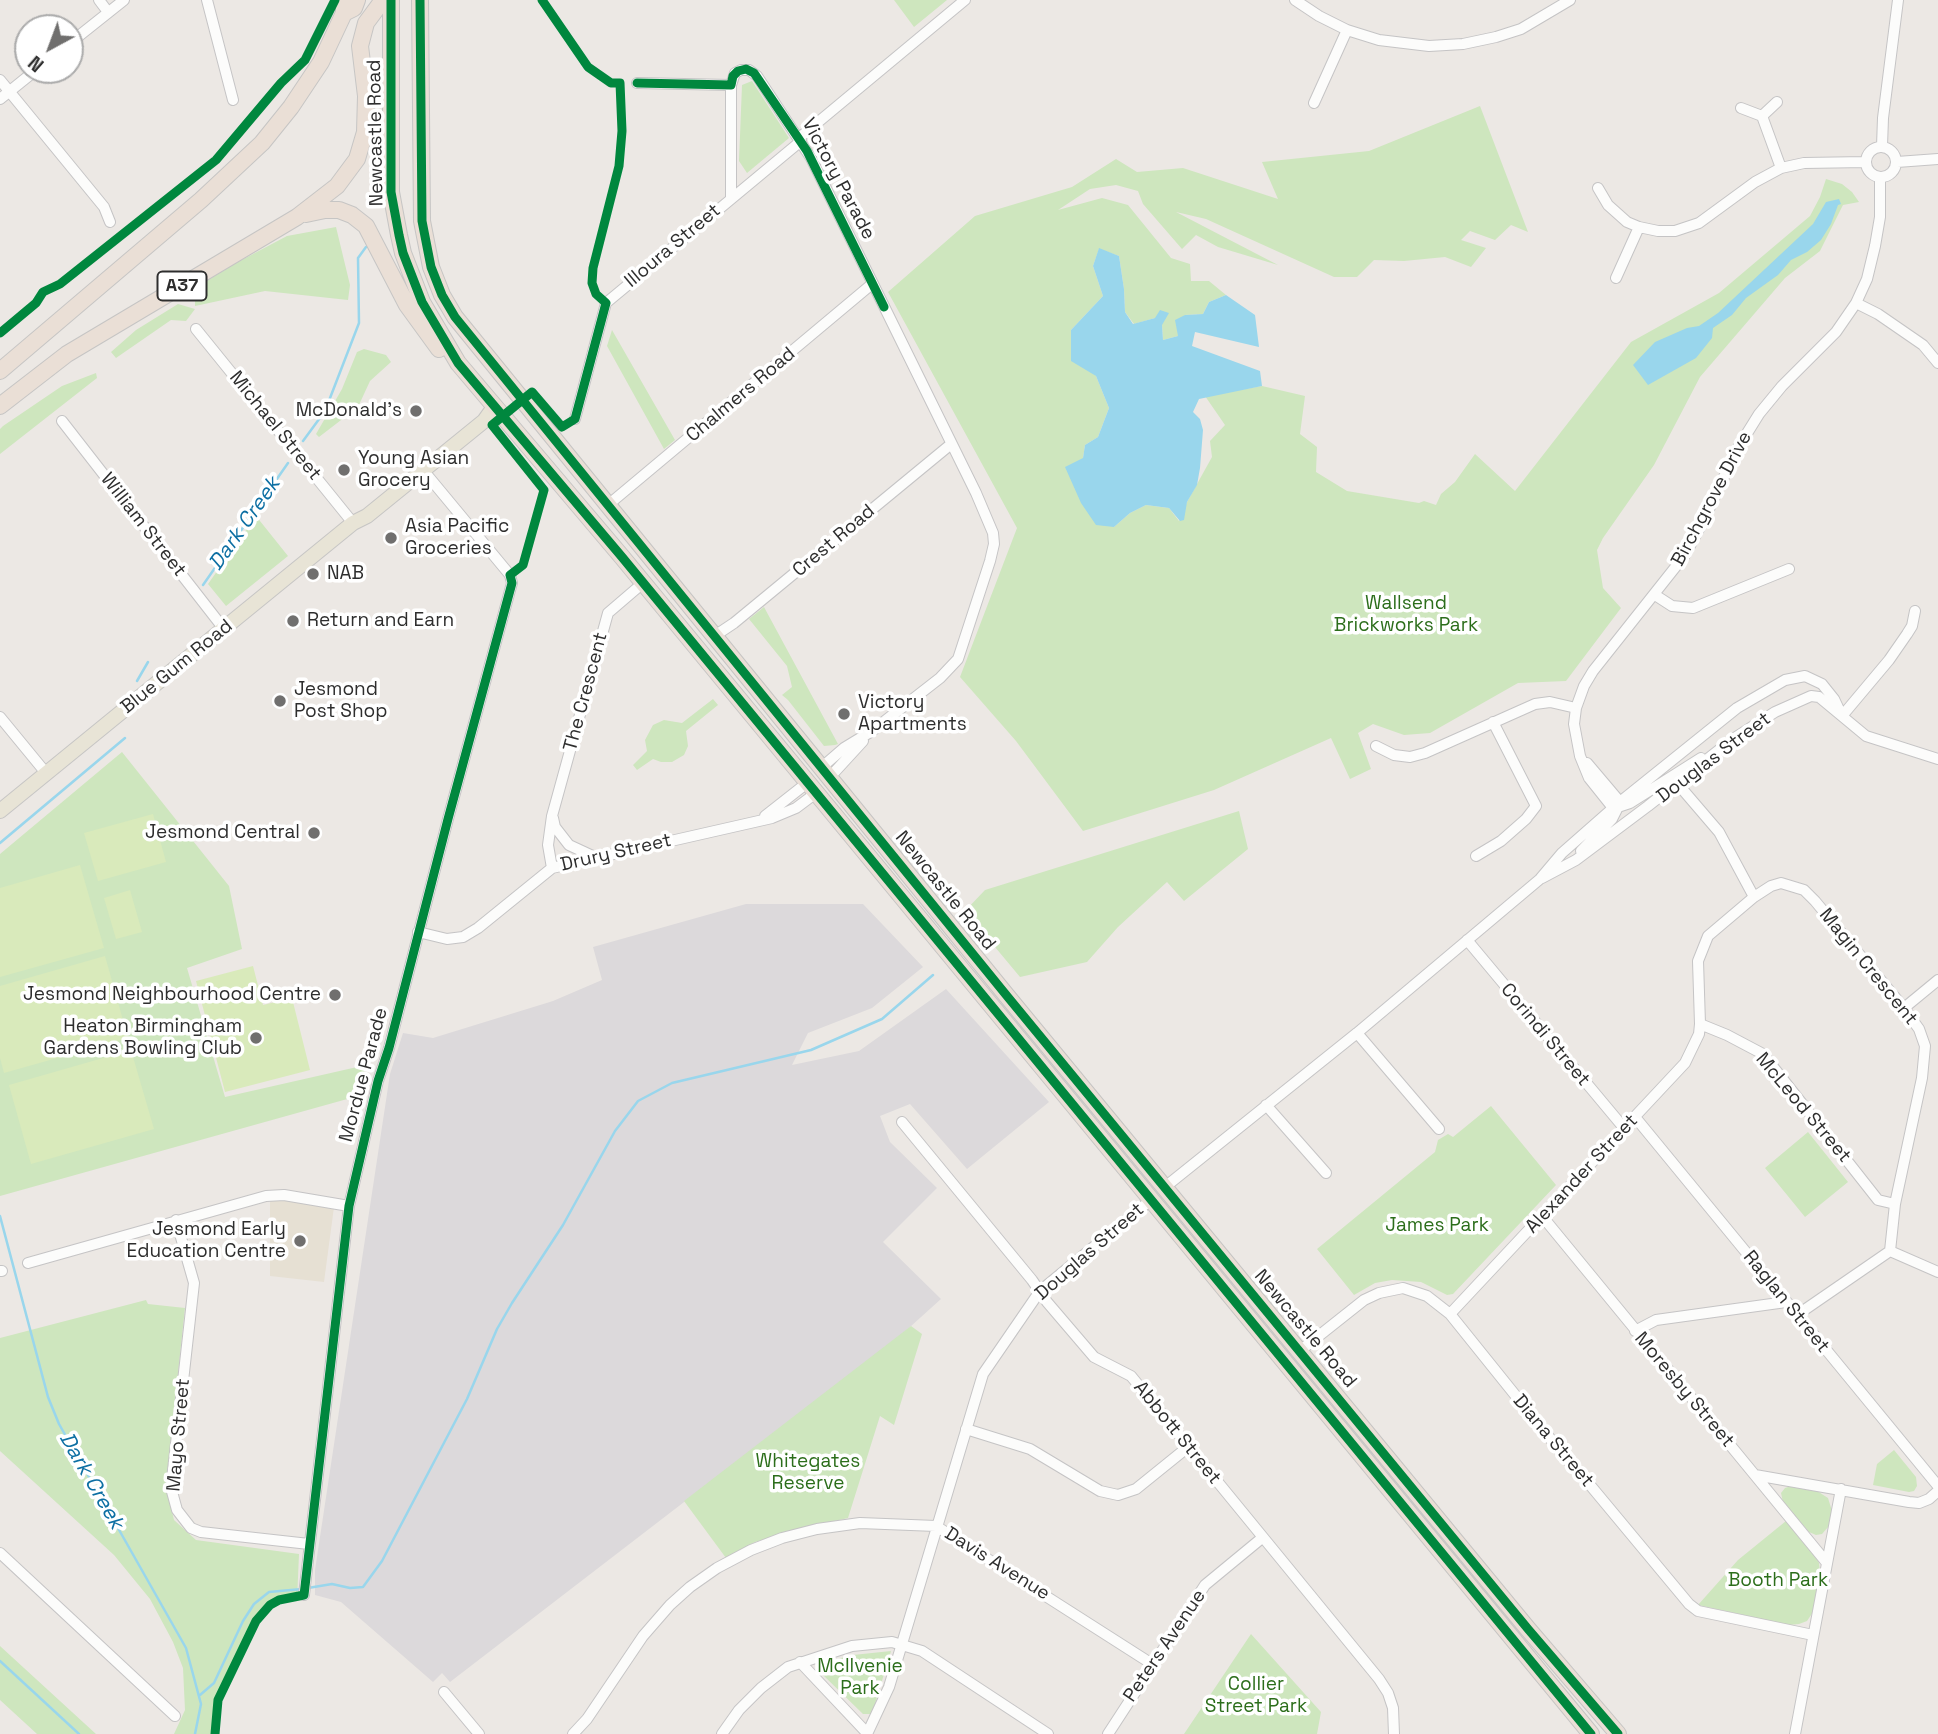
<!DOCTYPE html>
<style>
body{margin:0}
#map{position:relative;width:1938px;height:1734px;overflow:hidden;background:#ece8e4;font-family:"Space Grotesk",sans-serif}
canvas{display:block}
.north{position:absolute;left:14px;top:14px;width:70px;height:70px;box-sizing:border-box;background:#fff;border:2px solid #ababab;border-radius:50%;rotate:221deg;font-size:19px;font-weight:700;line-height:28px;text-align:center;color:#2e2e2e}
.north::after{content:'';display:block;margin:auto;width:24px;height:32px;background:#706f6e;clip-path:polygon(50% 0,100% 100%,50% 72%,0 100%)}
</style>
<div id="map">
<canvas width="1938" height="1734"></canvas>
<div class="north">N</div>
</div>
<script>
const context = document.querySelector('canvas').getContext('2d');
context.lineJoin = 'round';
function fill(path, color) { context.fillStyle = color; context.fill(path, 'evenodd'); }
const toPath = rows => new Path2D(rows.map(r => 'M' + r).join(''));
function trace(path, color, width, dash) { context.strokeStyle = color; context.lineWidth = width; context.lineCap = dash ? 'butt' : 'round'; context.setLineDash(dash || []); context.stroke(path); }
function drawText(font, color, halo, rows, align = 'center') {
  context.font = font + ' "Space Grotesk",sans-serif'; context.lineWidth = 7; context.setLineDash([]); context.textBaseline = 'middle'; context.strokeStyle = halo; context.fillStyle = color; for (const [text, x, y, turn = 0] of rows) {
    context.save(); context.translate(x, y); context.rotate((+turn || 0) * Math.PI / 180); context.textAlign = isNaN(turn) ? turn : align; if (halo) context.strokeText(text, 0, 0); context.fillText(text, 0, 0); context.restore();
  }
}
const industrial = toPath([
 [746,904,863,904,923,967,872,1008,808,1033,792,1065,859,1051,946,989,1049,1102,967,1169,910,1104,880,1116,890,1142,937,1188,883,1242,941,1299,900,1336,450,1682,442,1673,433,1682,341,1602,315,1595,315,1570,390,1074,403,1033,433,1038,553,1001,602,980,593,947]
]);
const education = toPath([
 [270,1194,334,1207,324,1282,270,1276]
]);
const green = toPath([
 [894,0,947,0,914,27],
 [752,81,789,138,747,173,739,161,742,85],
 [1480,106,1528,232,1511,225,1495,240,1470,231,1461,240,1486,248,1471,267,1445,257,1404,261,1374,260,1357,277,1334,277,1206,219,1176,212,1278,265,1218,247,1196,235,1182,249,1143,204,1138,191,1116,185,1090,189,1058,210,1102,198,1128,205,1171,258,1190,264,1191,281,1209,281,1226,295,1209,302,1203,314,1185,315,1178,336,1163,340,1162,325,1155,318,1134,324,1125,312,1124,289,1119,256,1099,249,1093,266,1103,296,1071,330,1096,376,1109,408,1098,437,1085,445,1083,458,1114,527,1130,513,1146,505,1169,508,1179,521,1187,502,1212,457,1210,441,1225,425,1205,396,1262,386,1305,396,1300,434,1317,447,1316,472,1347,491,1419,503,1424,501,1436,505,1441,494,1455,482,1475,454,1515,491,1631,342,1719,293,1810,216,1820,197,1826,179,1842,184,1852,192,1859,202,1843,205,1820,251,1785,278,1700,377,1654,465,1603,538,1597,550,1603,588,1621,608,1566,681,1518,683,1430,733,1404,735,1373,724,1358,733,1371,769,1350,779,1331,738,1214,790,1083,831,1016,741,960,677,1017,528,888,292,975,216,1072,187,1116,159,1137,172,1183,168,1278,199,1262,162,1369,151],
 [336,227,350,285,348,300,265,291,195,306,195,288,236,263,287,236],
 [178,304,195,309,186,321,171,320,116,358,111,352,136,330],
 [612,330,675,440,664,449,607,346],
 [364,349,386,355,391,362,370,381,358,407,319,437,316,434,342,389,357,352],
 [96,373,97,378,0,454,0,429,3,426,62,386],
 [256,516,288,556,226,606,208,584],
 [764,607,838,744,835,745,824,746,788,700,782,695,792,687,787,666,749,619],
 [713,699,718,705,686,731,688,746,684,755,672,762,661,762,653,759,637,770,633,765,647,751,645,740,653,725,664,720,682,723],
 [122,752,229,886,242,949,187,968,225,1097,366,1065,358,1096,0,1196,0,854],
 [1239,811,1248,849,1184,901,1167,882,1118,927,1087,962,1020,977,965,911,985,890],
 [1491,1106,1556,1185,1453,1294,1447,1295,1421,1282,1392,1280,1375,1283,1354,1295,1317,1249,1435,1152,1438,1140,1448,1134,1453,1137],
 [1808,1132,1848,1182,1805,1217,1765,1168],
 [146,1300,148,1304,185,1308,166,1486,174,1520,196,1540,299,1554,297,1601,281,1602,264,1614,220,1700,217,1734,174,1734,185,1710,183,1668,173,1642,150,1599,114,1555,0,1451,0,1338],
 [911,1326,922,1334,894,1425,880,1416,848,1518,796,1530,755,1542,726,1558,684,1501],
 [1894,1450,1916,1477,1917,1486,1914,1491,1909,1492,1873,1485,1877,1464],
 [1791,1486,1817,1491,1828,1498,1832,1511,1829,1526,1822,1534,1816,1535,1809,1532,1783,1502,1781,1493,1785,1488],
 [1786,1521,1814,1553,1819,1563,1820,1573,1813,1612,1807,1621,1799,1624,1789,1625,1698,1605,1738,1560],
 [1251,1634,1321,1712,1317,1734,1184,1734],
 [0,1646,96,1734,37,1734,0,1700],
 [891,1651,872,1714,863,1714,823,1675,819,1664,853,1655]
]);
const pitch = toPath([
 [153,814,166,862,98,881,84,833],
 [80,865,104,948,0,977,0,888],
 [130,890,142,932,116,939,104,898],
 [105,956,128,1038,4,1073,0,1058,0,986],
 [253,966,263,1005,292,998,310,1070,225,1092,196,981],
 [131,1050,154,1129,31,1164,9,1085]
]);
const water = toPath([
 [1839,199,1841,204,1838,205,1831,224,1821,240,1807,252,1791,260,1778,275,1746,298,1732,315,1713,328,1712,338,1696,358,1648,385,1633,365,1655,342,1687,328,1699,326,1718,313,1813,224,1826,202],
 [1099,248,1119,256,1124,289,1125,312,1133,324,1155,318,1160,310,1169,313,1162,325,1163,340,1178,336,1175,320,1185,315,1203,314,1209,302,1226,295,1255,315,1259,347,1195,332,1192,346,1260,371,1262,386,1199,399,1193,412,1200,419,1203,430,1200,468,1197,485,1187,502,1184,520,1180,521,1169,508,1146,505,1130,513,1114,527,1096,525,1081,503,1065,467,1083,458,1085,445,1098,437,1109,408,1096,376,1071,361,1071,330,1103,296,1093,266]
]);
const stream = toPath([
 [303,441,325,411,359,323,358,258,366,247],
 [203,585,288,463],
 [137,681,148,662],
 [0,843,125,738],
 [0,1216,48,1397,59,1424,186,1648,201,1704,195,1734],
 [308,1588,332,1584,350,1588,363,1587,382,1561,467,1399,497,1329,512,1303,563,1225,615,1131,638,1101,672,1083,811,1050,882,1019,933,975],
 [0,1661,79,1734],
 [200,1695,214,1683,243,1621,254,1604,269,1592,302,1589]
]);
const minor = toPath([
 [99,0,108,12],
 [207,0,233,100],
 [1295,0,1319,16,1347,30,1379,40,1429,46,1463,44,1496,37,1521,29,1570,0],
 [70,43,124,0],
 [0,80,104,207,110,222],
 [637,83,731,85,735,73,741,70,749,70,757,76,811,158,976,493,993,533,994,544,990,561,958,659,940,678,872,731,844,748,822,767],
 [0,99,36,70],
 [1314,103,1347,30],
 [1741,108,1762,116,1777,102],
 [1762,116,1781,168],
 [799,138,965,0],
 [1882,146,1883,118,1898,0],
 '1866 162a15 15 0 1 1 30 0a15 15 0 1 1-30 0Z',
 [1897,162,1938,159],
 [1598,188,1608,205,1627,222,1639,227,1658,231,1675,231,1699,223,1755,182,1781,168,1804,163,1866,162],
 [731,197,731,85],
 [1616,278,1639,227],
 [1856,303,1878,314,1923,345,1938,363],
 [196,329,353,523],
 [575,419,606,303,801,141],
 [62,421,224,629],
 [608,505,872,284],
 [1655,595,1672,606,1693,608,1789,569],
 [716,635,734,623,950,445],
 [1842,716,1889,660,1907,634,1912,626,1915,611],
 [0,717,46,773],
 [1376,746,1394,755,1410,757,1425,753,1535,704,1550,702,1576,708],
 [1587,763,1620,802],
 [830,777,863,741],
 [1677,783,1719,832,1754,897],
 [1613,808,1589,778,1580,756,1574,724,1576,708,1584,686,1593,671,1685,555,1704,520,1736,451,1759,414,1782,386,1836,332,1856,303,1867,279,1875,246,1880,217,1880,177],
 [1615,808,1630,803,1701,758],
 [765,816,807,783],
 [553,818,555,827,569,845,597,858],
 [1581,851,1612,819,1619,805],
 [1476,856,1501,841,1526,819,1536,806,1493,722],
 [552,868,548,845,552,816,608,613,643,583],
 [1542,878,1576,860,1648,806,1733,739,1775,712,1811,696,1819,697,1866,736,1938,759],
 [418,932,447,939,463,937,478,928,552,868,772,818,796,808,816,793],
 [1467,940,1624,1128],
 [1904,1008,1938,980],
 [1700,1024,1727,1035,1763,1054,1878,1200,1895,1204],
 [1357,1033,1439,1129],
 [1266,1105,1326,1173],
 [1635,1117,1938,1486],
 [902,1122,1032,1280,1047,1302,1094,1357,1131,1376,1379,1679,1388,1693,1393,1708,1394,1734],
 [1165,1187,1357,1033,1540,879,1562,853,1620,802,1737,708,1785,680,1805,676,1822,684,1834,699,1842,716],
 [1542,1216,1827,1563],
 [176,1220,194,1283,171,1488,177,1510,191,1528,201,1532,309,1544],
 [28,1263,266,1196,284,1195,349,1206],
 [0,1271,2,1271],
 [1450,1314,1685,1063,1699,1034,1700,1024,1698,961,1708,936,1754,897,1771,886,1781,883,1804,890,1815,901,1904,1008,1919,1029,1925,1046,1922,1078,1895,1204,1890,1251],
 [1797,1315,1890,1251,1938,1272],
 [1635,1331,1656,1320,1786,1302],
 [1301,1350,1364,1300,1379,1293,1403,1288,1427,1296,1450,1314,1569,1462,1590,1485,1689,1604,1698,1611,1813,1635],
 [966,1429,1030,1449,1100,1491,1118,1495,1136,1489,1188,1447],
 [1755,1475,1909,1502,1919,1503,1929,1499,1938,1491],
 [0,1553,175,1716],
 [304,1595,349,1206,378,1081,389,1048,448,819,512,583,510,575,423,470],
 [800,1662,867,1733],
 [444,1692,479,1734],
 [573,1734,587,1719,643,1636,670,1605,690,1587,717,1568,751,1550,782,1538,817,1529,860,1523,936,1526,1152,1664],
 [722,1734,739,1710,761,1688,788,1667,852,1646,892,1642,922,1651,1048,1734],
 [867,1734,889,1687,983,1374,1040,1291,1152,1199],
 [1108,1734,1205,1585,1262,1538],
 [1795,1734,1841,1489]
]);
const major = toPath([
 [0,811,353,523,367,516,484,421,494,407]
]);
const highway = toPath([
 [391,0,391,192,399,235,403,253,422,302,458,363,622,557,1591,1734],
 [420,0,422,221,431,267,442,295,455,317,1007,996,1528,1629,1618,1734],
 [344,13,354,8,357,0],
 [306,214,325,210,339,210,352,215,366,226,407,305,439,349],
 [0,371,201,200,262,143,291,107,321,62,344,13,344,0],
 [0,406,67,354,297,217,337,186,357,159,365,132,366,96,360,46,366,23,383,0]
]);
const cycleway = toPath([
 [391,0,391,192,399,235,403,253,422,302,458,363,622,557,1591,1734],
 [420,0,422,221,431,267,442,295,455,317,1007,996,1528,1629,1618,1734],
 [637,83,731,85,733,76,738,71,746,69,754,73,807,151,884,307],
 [0,333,36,303,43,292,60,284,216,160,281,83,305,60,335,0],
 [215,1734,218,1700,256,1621,270,1605,279,1600,304,1595,349,1206,378,1081,389,1048,448,819,512,583,510,575,523,565,544,490,492,425,532,392,562,427,575,419,606,303,596,294,592,283,593,268,619,166,622,131,620,83,611,83,588,67,542,0]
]);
const markers = [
 [416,411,7,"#706f6e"],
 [344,470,7,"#706f6e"],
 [391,538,7,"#706f6e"],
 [313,574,7,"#706f6e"],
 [293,621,7,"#706f6e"],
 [280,701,7,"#706f6e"],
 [844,714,7,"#706f6e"],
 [314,833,7,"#706f6e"],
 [335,995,7,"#706f6e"],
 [256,1038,7,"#706f6e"],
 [300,1241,7,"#706f6e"]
];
const shields = [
 [182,286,49]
];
const shieldNames = [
 ["A37",182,286]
];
const streetNames = [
 ["Newcastle Road",376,133,-91],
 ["Victory Parade",838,179,62],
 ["Illoura Street",673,246,-40],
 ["Chalmers Road",741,395,-40],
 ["Michael Street",275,426,51],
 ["Birchgrove Drive",1712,499,-62],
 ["William Street",143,525,52],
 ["Crest Road",834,541,-40],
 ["Blue Gum Road",177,667,-39],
 ["The Crescent",586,692,-75],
 ["Douglas Street",1714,758,-37],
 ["Drury Street",616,853,-13],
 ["Newcastle Road",945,891,51],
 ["Magin Crescent",1868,967,51],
 ["Corindi Street",1545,1035,50],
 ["Mordue Parade",364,1075,-75],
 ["McLeod Street",1803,1108,50],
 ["Alexander Street",1582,1174,-47],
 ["Douglas Street",1090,1252,-41],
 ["Raglan Street",1786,1302,51],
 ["Newcastle Road",1305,1329,50],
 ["Moresby Street",1684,1390,50],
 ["Abbott Street",1177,1433,51],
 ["Mayo Street",179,1435,-85],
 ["Diana Street",1553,1441,50],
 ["Davis Avenue",997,1564,32],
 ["Peters Avenue",1165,1646,-56]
];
const poiNames = [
 ["McDonald's",402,411,"right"],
 ["Young Asian",358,459],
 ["Grocery",358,481],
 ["Asia Pacific",405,527],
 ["Groceries",405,549],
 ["NAB",327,574],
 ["Return and Earn",307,621],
 ["Jesmond",294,690],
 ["Post Shop",294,712],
 ["Victory",858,703],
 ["Apartments",858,725],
 ["Jesmond Central",300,833,"right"],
 ["Jesmond Neighbourhood Centre",321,995,"right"],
 ["Heaton Birmingham",242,1027,"right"],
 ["Gardens Bowling Club",242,1049,"right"],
 ["Jesmond Early",286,1230,"right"],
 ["Education Centre",286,1252,"right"]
];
const parkNames = [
 ["Wallsend",1406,604],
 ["Brickworks Park",1406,626],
 ["James Park",1437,1226],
 ["Whitegates",808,1462],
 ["Reserve",808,1484],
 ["Booth Park",1778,1581],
 ["McIlvenie",860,1667],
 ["Park",860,1689],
 ["Collier",1256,1685],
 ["Street Park",1256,1707]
];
const waterNames = [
 ["Dark Creek",245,524,-55],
 ["Dark Creek",91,1481,60]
];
fill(industrial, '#dcd9db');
fill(education, '#e6e0d3');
fill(green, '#cee6be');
fill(pitch, '#d9eabb');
fill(water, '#99d6ec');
trace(stream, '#99d6ec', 2.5);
trace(minor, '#c5c4c5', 12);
trace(major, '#c6c5c4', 16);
trace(highway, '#c6c5c4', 18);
trace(minor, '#fcfcfb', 10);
trace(major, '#e8e4d6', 14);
trace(highway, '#eadfd6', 16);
trace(cycleway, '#00873e', 9);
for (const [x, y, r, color] of markers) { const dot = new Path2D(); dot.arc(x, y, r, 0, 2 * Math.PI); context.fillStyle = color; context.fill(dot); trace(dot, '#fff', 2.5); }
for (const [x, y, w] of shields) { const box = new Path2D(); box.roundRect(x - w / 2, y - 14.5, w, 29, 5); context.fillStyle = '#fff'; context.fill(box); trace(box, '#2e2e2e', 2); }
drawText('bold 18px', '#2e2e2e', null, shieldNames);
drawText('19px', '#2e2e2e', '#fff', streetNames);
drawText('19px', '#2e2e2e', '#fff', poiNames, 'left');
drawText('19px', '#2c6e1b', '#fff', parkNames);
drawText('italic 21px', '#0d6fa3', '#fff', waterNames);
</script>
